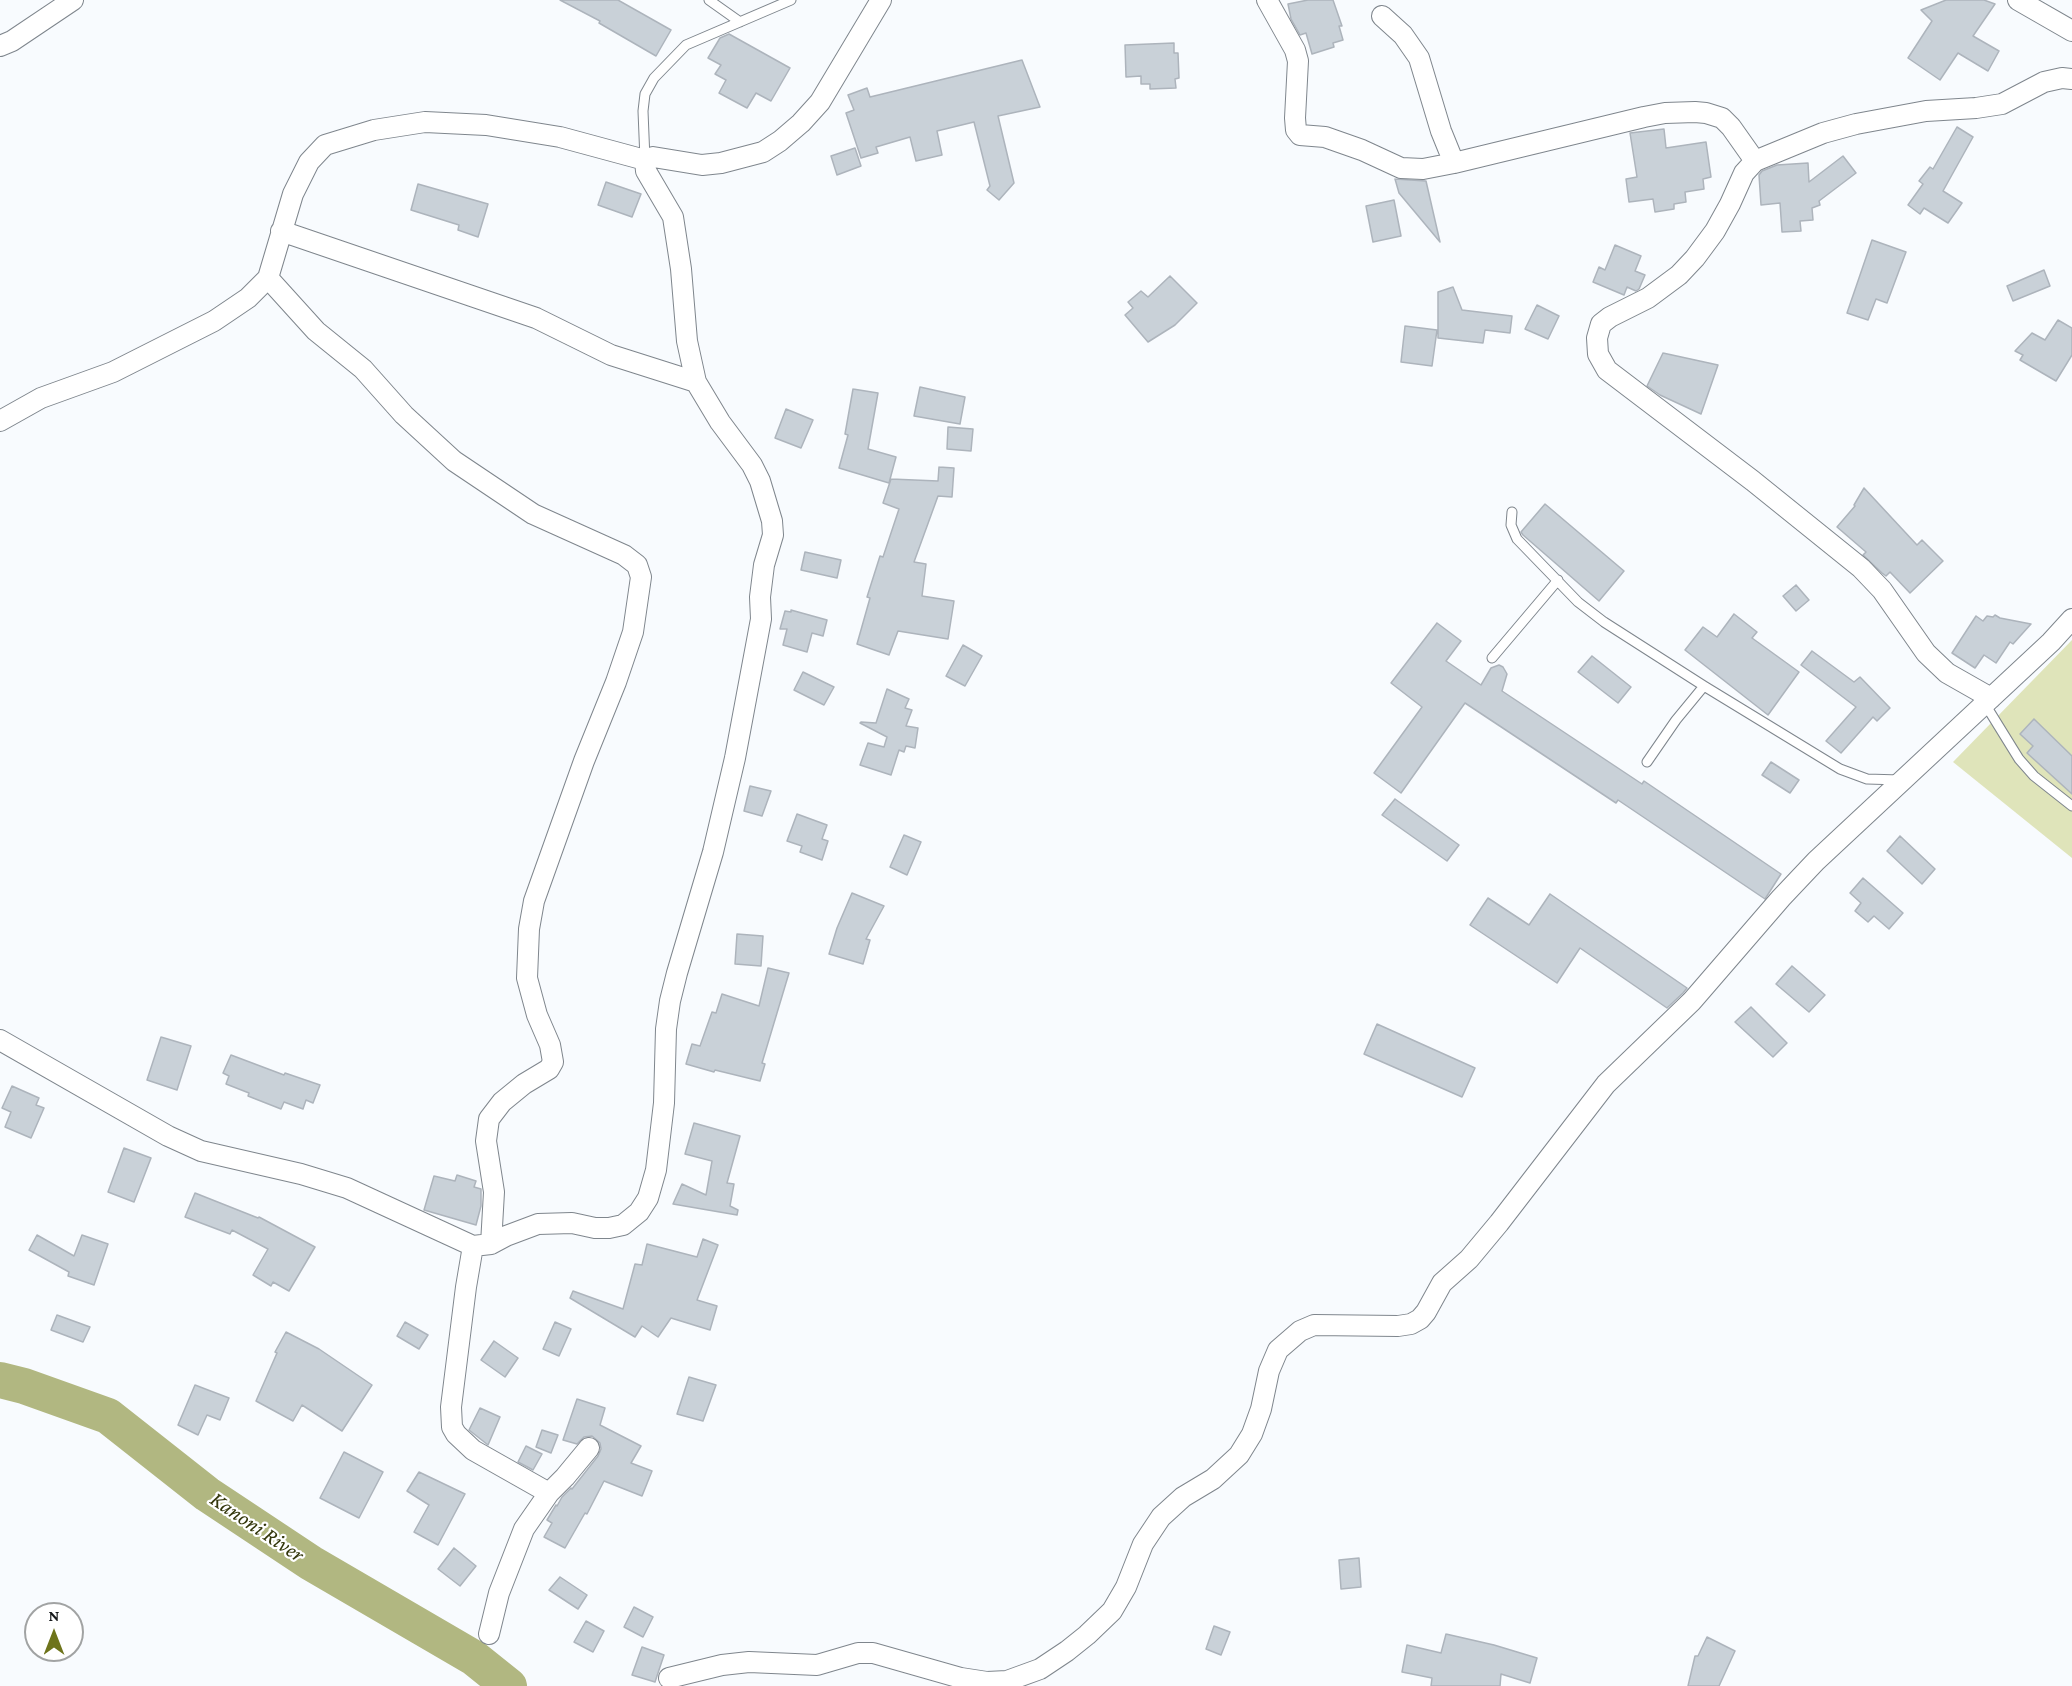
<!DOCTYPE html>
<style>
body{margin:0}
#map{position:relative;width:2072px;height:1686px;overflow:hidden;background:#f8fbfe;font-family:"Crimson Pro",serif}
canvas{display:block}
.north{position:absolute;left:24px;top:1602px;width:60px;height:60px;box-sizing:border-box;background:#fff;border:2px solid #a1a3a3;border-radius:50%;rotate:0deg;font-size:16px;font-weight:700;line-height:24px;text-align:center;color:#15181a}
.north::after{content:'';display:block;margin:auto;width:21px;height:27px;background:#6e741b;clip-path:polygon(50% 0,100% 100%,50% 72%,0 100%)}
</style>
<div id="map">
<canvas width="2072" height="1686"></canvas>
<div class="north">N</div>
</div>
<script>
const context = document.querySelector('canvas').getContext('2d');
context.lineJoin = 'round';
function fill(path, color) { context.fillStyle = color; context.fill(path, 'evenodd'); }
const toPath = rows => new Path2D(rows.map(r => 'M' + r).join(''));
function trace(path, color, width, dash) { context.strokeStyle = color; context.lineWidth = width; context.lineCap = dash ? 'butt' : 'round'; context.setLineDash(dash || []); context.stroke(path); }
function drawText(font, color, halo, rows, align = 'center') {
  context.font = font + ' "Crimson Pro",serif'; context.lineWidth = 4.5; context.setLineDash([]); context.textBaseline = 'middle'; context.strokeStyle = halo; context.fillStyle = color; for (const [text, x, y, turn = 0] of rows) {
    context.save(); context.translate(x, y); context.rotate((+turn || 0) * Math.PI / 180); context.textAlign = isNaN(turn) ? turn : align; if (halo) context.strokeText(text, 0, 0); context.fillText(text, 0, 0); context.restore();
  }
}
const green = toPath([
 [2072,640,2072,858,1953,762]
]);
const river = toPath([
 [0,1380,24,1386,108,1416,207,1494,311,1563,474,1658,509,1686]
]);
const building = toPath([
 [560,0,618,0,671,30,656,56,599,23,600,21,560,0],
 [1308,0,1333,0,1342,26,1339,26,1343,40,1333,43,1334,47,1312,54,1306,33,1300,35,1291,19,1288,4,1308,0],
 [1946,0,1984,0,1995,4,1973,36,1999,51,1988,71,1958,53,1940,80,1908,58,1932,21,1921,10,1946,0],
 [729,34,790,68,771,101,756,93,747,108,719,93,726,80,715,74,721,65,708,58,720,38,729,34],
 [1174,43,1174,53,1178,53,1179,78,1175,79,1176,88,1150,89,1150,84,1141,84,1141,76,1126,77,1125,45,1174,43],
 [1022,60,1040,107,998,116,1014,183,999,200,987,190,990,186,974,122,937,131,942,155,916,161,910,137,876,147,878,153,861,158,846,113,854,110,848,95,867,88,870,97,1022,60],
 [1957,127,1973,137,1943,191,1962,203,1948,223,1924,208,1920,214,1908,205,1923,184,1919,181,1930,167,1933,169,1957,127],
 [1664,129,1666,148,1706,142,1711,177,1703,179,1704,189,1685,192,1686,202,1674,204,1674,209,1655,212,1653,199,1629,202,1626,179,1637,177,1630,133,1664,129],
 [855,148,861,166,837,175,831,156,855,148],
 [1843,156,1856,173,1819,201,1820,205,1812,208,1813,220,1800,221,1801,231,1782,232,1780,203,1761,205,1759,175,1762,171,1777,165,1808,163,1809,182,1843,156],
 [1395,179,1426,181,1440,242,1399,193,1395,179],
 [606,182,641,194,632,217,598,205,606,182],
 [418,184,488,204,478,237,458,230,459,225,411,210,418,184],
 [1394,200,1401,236,1373,242,1366,206,1394,200],
 [1872,240,1906,252,1887,303,1876,299,1868,320,1847,313,1872,240],
 [1615,245,1641,256,1635,271,1645,275,1639,289,1636,291,1627,287,1624,295,1593,282,1599,267,1605,270,1615,245],
 [2044,270,2050,286,2013,301,2007,286,2044,270],
 [1170,276,1197,303,1175,325,1148,342,1125,315,1133,308,1128,302,1141,291,1148,297,1170,276],
 [1453,287,1462,310,1512,316,1510,333,1485,330,1483,343,1438,338,1438,292,1453,287],
 [1537,305,1559,316,1548,339,1525,329,1537,305],
 [2058,320,2072,328,2072,355,2056,381,2020,360,2023,355,2015,351,2032,333,2045,340,2058,320],
 [1405,326,1437,330,1432,366,1401,362,1405,326],
 [1663,353,1718,365,1701,414,1660,395,1647,386,1663,353],
 [920,387,965,397,960,424,914,416,920,387],
 [853,389,878,393,868,449,896,457,889,483,839,468,848,435,845,434,853,389],
 [786,409,813,420,801,448,775,438,786,409],
 [948,427,973,429,971,451,947,449,948,427],
 [939,467,954,468,952,497,938,496,914,562,926,564,922,596,954,601,948,639,898,631,889,655,857,644,870,598,867,597,880,556,883,557,899,509,883,503,891,479,938,481,939,467],
 [1864,488,1917,545,1922,540,1943,561,1910,593,1890,572,1886,576,1882,573,1863,555,1866,552,1837,527,1855,506,1854,505,1864,488],
 [1545,504,1624,571,1599,601,1523,535,1521,532,1545,504],
 [805,552,841,560,837,578,801,570,805,552],
 [1796,585,1809,600,1796,611,1783,596,1796,585],
 [791,610,827,620,823,636,812,633,807,652,783,645,787,629,780,629,785,611,791,612,791,610],
 [1734,614,1757,632,1752,638,1799,672,1768,715,1685,650,1703,627,1717,637,1734,614],
 [1995,615,2000,618,2031,624,2013,644,2010,642,1996,663,1984,655,1975,668,1952,653,1976,616,1983,621,1987,616,1993,617,1995,615],
 [1437,623,1461,641,1446,661,1481,685,1491,668,1499,665,1503,667,1507,674,1502,691,1642,784,1644,781,1781,874,1765,899,1618,800,1616,803,1465,703,1401,793,1374,773,1422,707,1391,683,1437,623],
 [963,645,982,656,965,686,946,676,963,645],
 [1812,651,1854,682,1860,677,1890,708,1877,721,1873,717,1841,753,1826,741,1856,707,1801,665,1812,651],
 [1592,656,1631,687,1618,703,1578,672,1592,656],
 [803,672,834,687,824,705,794,690,803,672],
 [887,689,909,699,905,708,912,710,906,726,918,728,915,748,906,746,904,752,899,750,891,775,860,765,868,743,884,747,887,737,860,723,861,722,876,723,887,689],
 [2034,719,2072,756,2072,794,2027,753,2033,746,2020,734,2034,719],
 [1771,762,1799,780,1790,793,1762,775,1771,762],
 [750,786,771,791,762,816,744,811,750,786],
 [1395,799,1459,845,1447,861,1382,815,1395,799],
 [797,814,827,825,822,839,828,841,822,860,800,852,802,846,787,841,797,814],
 [904,835,921,842,907,875,890,867,904,835],
 [1900,836,1935,869,1922,884,1887,851,1900,836],
 [1863,878,1903,913,1889,929,1874,916,1868,922,1855,911,1861,903,1850,893,1863,878],
 [852,893,884,906,866,939,870,940,863,964,829,954,837,928,852,893],
 [1550,894,1687,988,1683,993,1667,1008,1580,948,1557,983,1470,925,1488,898,1529,925,1550,894],
 [737,934,763,936,761,966,735,964,737,934],
 [1792,966,1825,995,1809,1012,1776,984,1792,966],
 [768,968,789,973,762,1063,765,1064,760,1081,715,1070,714,1072,686,1064,692,1044,700,1046,712,1012,716,1013,722,994,759,1006,768,968],
 [1751,1007,1787,1043,1773,1057,1735,1022,1751,1007],
 [1377,1024,1475,1068,1462,1097,1364,1054,1377,1024],
 [161,1037,191,1046,177,1090,147,1080,161,1037],
 [231,1055,284,1075,285,1073,320,1085,313,1103,306,1100,303,1109,284,1102,281,1109,248,1096,249,1093,226,1084,229,1076,223,1073,231,1055],
 [12,1086,39,1098,36,1105,44,1108,31,1138,5,1127,11,1112,2,1108,12,1086],
 [694,1123,740,1136,727,1183,734,1184,730,1206,738,1210,737,1215,673,1204,682,1184,706,1195,712,1161,685,1154,694,1123],
 [124,1148,151,1158,134,1202,108,1192,124,1148],
 [457,1175,476,1181,474,1187,481,1189,481,1206,476,1225,424,1210,434,1176,455,1181,457,1175],
 [195,1193,258,1218,259,1217,315,1247,289,1291,273,1282,271,1286,253,1275,268,1249,232,1230,230,1234,185,1217,195,1193],
 [37,1235,74,1256,82,1235,108,1244,94,1285,68,1276,69,1272,29,1250,37,1235],
 [703,1239,718,1245,697,1300,717,1306,710,1330,671,1318,658,1337,642,1326,635,1337,570,1298,573,1291,623,1309,635,1264,642,1265,647,1244,697,1257,703,1239],
 [57,1315,90,1327,83,1342,51,1330,57,1315],
 [405,1322,428,1335,419,1349,397,1336,405,1322],
 [555,1322,571,1329,559,1356,543,1349,555,1322],
 [286,1332,319,1349,372,1385,342,1431,302,1405,293,1421,256,1401,277,1353,275,1352,286,1332],
 [494,1341,518,1358,505,1377,481,1360,494,1341],
 [689,1377,716,1385,703,1421,677,1414,689,1377],
 [195,1385,229,1398,220,1420,207,1415,198,1435,178,1425,195,1385],
 [577,1399,605,1408,600,1425,641,1446,631,1463,652,1471,642,1496,604,1481,587,1514,585,1513,565,1548,544,1537,552,1523,547,1520,556,1505,557,1506,562,1497,571,1488,572,1489,598,1456,601,1449,600,1443,592,1436,584,1437,577,1444,563,1440,577,1399],
 [480,1408,500,1417,488,1445,469,1430,480,1408],
 [542,1430,558,1435,551,1453,536,1447,542,1430],
 [526,1446,542,1454,533,1470,518,1462,526,1446],
 [344,1452,383,1472,359,1518,320,1498,344,1452],
 [419,1472,465,1494,438,1545,414,1532,429,1505,407,1491,419,1472],
 [454,1548,476,1566,460,1586,438,1569,454,1548],
 [1359,1558,1361,1587,1341,1589,1339,1560,1359,1558],
 [560,1577,587,1595,578,1609,549,1590,560,1577],
 [634,1607,653,1617,643,1637,624,1627,634,1607],
 [586,1621,604,1631,593,1652,574,1642,586,1621],
 [1214,1626,1230,1632,1221,1655,1206,1649,1214,1626],
 [1446,1634,1494,1645,1537,1658,1530,1683,1501,1674,1500,1686,1431,1686,1432,1678,1402,1672,1407,1645,1441,1653,1446,1634],
 [1707,1637,1735,1651,1719,1686,1688,1686,1695,1656,1698,1656,1707,1637],
 [642,1647,664,1655,655,1682,632,1675,642,1647]
]);
const lane = toPath([
 [709,0,740,22],
 [645,160,643,111,645,94,654,78,686,45,791,0],
 [1512,512,1511,525,1517,539,1578,602,1604,622,1704,686,1840,769,1867,779,1900,780],
 [1492,658,1558,580],
 [1985,704,2019,759,2034,776,2072,806],
 [1647,762,1676,720,1704,686]
]);
const street = toPath([
 [1267,0,1295,50,1298,61,1295,118,1296,130,1300,135,1325,137,1362,150,1401,168,1423,169,1454,163,1644,117,1665,113,1695,112,1706,113,1722,118,1731,127,1755,161],
 [2018,0,2072,31],
 [1382,16,1403,35,1419,58,1441,131,1454,163],
 [0,46,12,41,73,0],
 [281,231,536,318,611,355,696,382],
 [268,278,316,331,363,369,404,415,454,461,533,514,624,555,637,565,641,577,633,632,616,682,584,761,534,901,529,929,527,978,537,1015,550,1045,553,1062,549,1069,524,1084,502,1102,489,1119,486,1141,494,1192,491,1244],
 [0,421,41,398,113,372,214,321,248,298,268,278,293,194,309,162,325,145,374,130,425,122,486,125,560,137,645,160],
 [1991,698,1947,673,1926,653,1882,590,1861,568,1753,481,1607,370,1598,354,1597,338,1601,324,1610,317,1648,298,1679,275,1695,258,1715,231,1730,204,1744,173,1755,161,1823,133,1856,124,1926,111,1976,108,2002,104,2044,82,2062,78,2072,79],
 [0,1040,168,1136,201,1151,301,1174,347,1188,473,1246,491,1244,506,1236,538,1224,572,1223,595,1228,609,1228,623,1225,639,1212,648,1198,656,1170,664,1103,666,1029,670,1001,677,973,713,852,735,758,761,619,760,597,764,565,773,535,772,521,760,481,752,465,720,422,696,382,687,341,681,269,673,217,646,171,645,160,653,157,702,165,721,163,763,152,780,141,801,123,820,102,881,0],
 [473,1246,466,1287,451,1407,452,1427,456,1434,473,1450,549,1493],
 [489,1634,499,1593,524,1529,549,1493,565,1477,589,1448],
 [669,1678,722,1665,749,1662,817,1665,858,1653,873,1653,961,1678,987,1682,1007,1681,1040,1669,1067,1651,1087,1635,1112,1611,1126,1587,1143,1544,1161,1517,1183,1497,1213,1479,1239,1455,1252,1434,1261,1409,1269,1371,1278,1350,1300,1331,1314,1325,1398,1326,1411,1324,1420,1319,1426,1312,1442,1283,1469,1259,1499,1223,1606,1084,1692,1001,1781,898,1816,861,2051,642,2072,619]
]);
const waterNames = [
 ["Kanoni River",257,1527,34]
];
fill(green, '#dfe4ba');
trace(river, '#b1b781', 36);
fill(building, '#c9d1d8');
trace(building, '#adb4bc', 1.5);
trace(lane, '#7f868d', 11);
trace(street, '#7f868d', 22);
trace(lane, '#fff', 9);
trace(street, '#fff', 20);
drawText('italic 22px', '#34370c', '#fff', waterNames);
</script>
